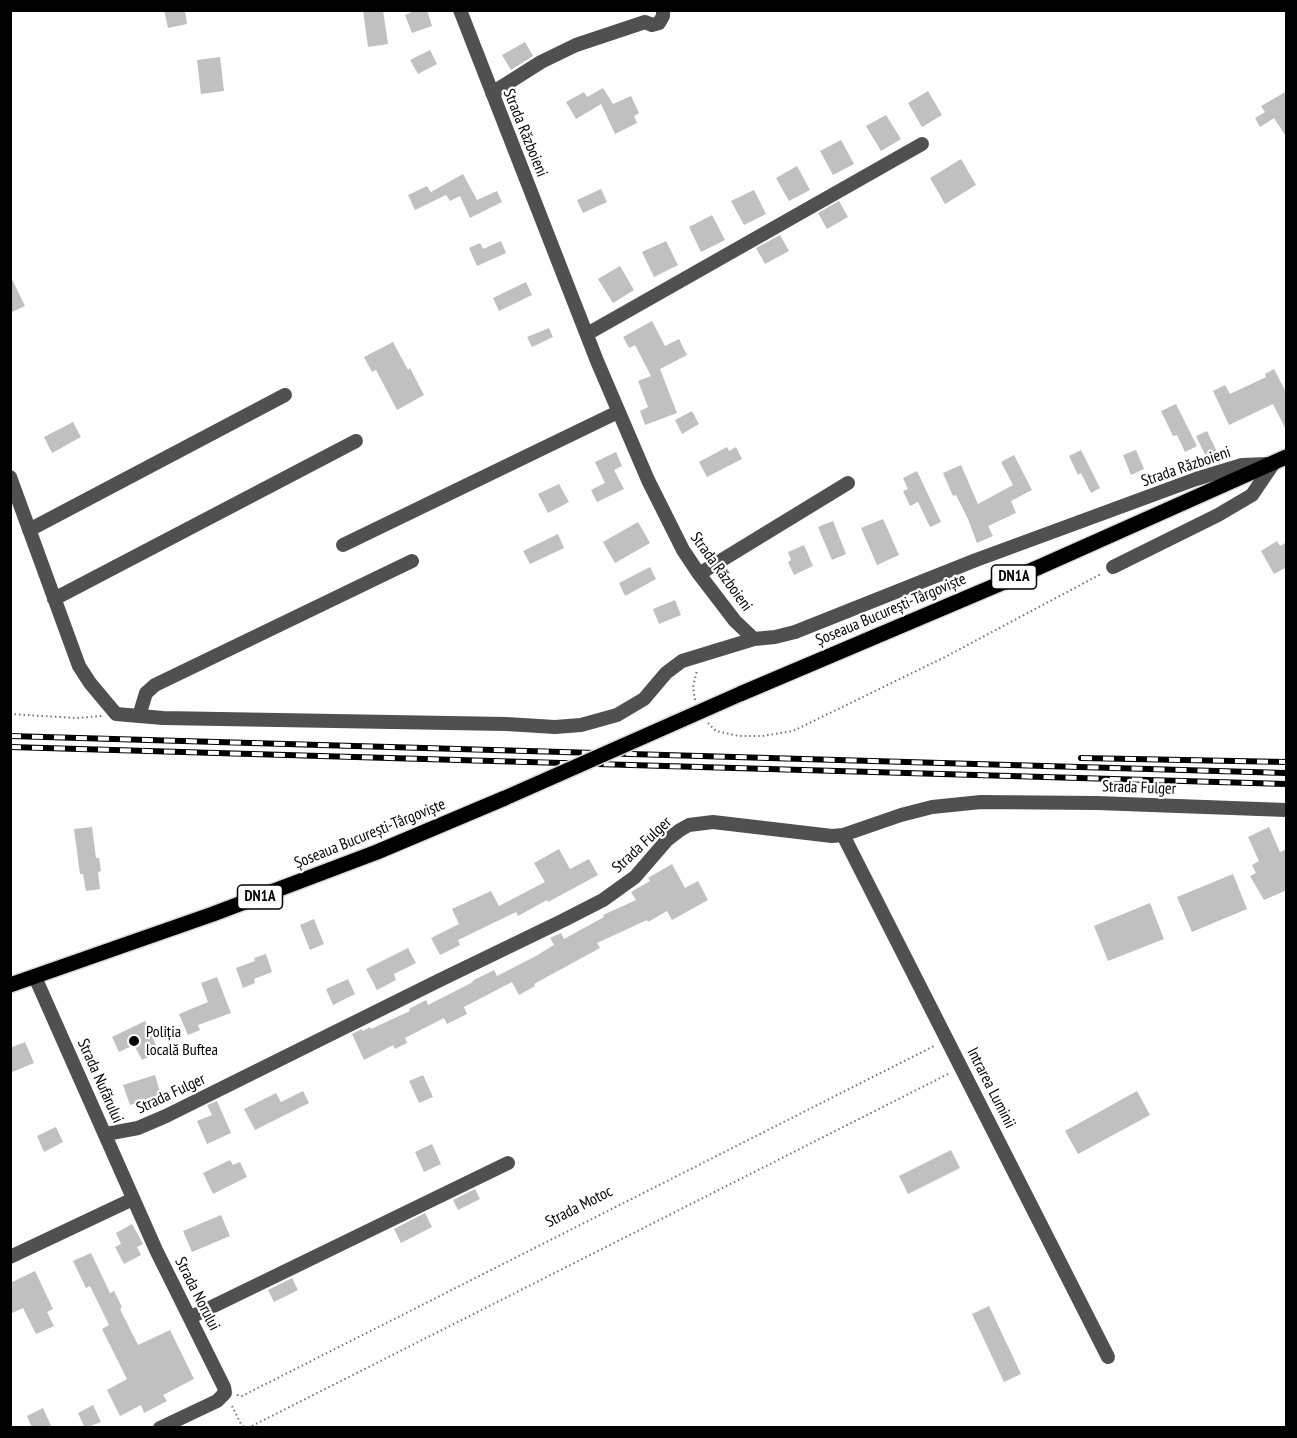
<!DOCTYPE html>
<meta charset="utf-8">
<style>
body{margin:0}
#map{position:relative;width:1297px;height:1438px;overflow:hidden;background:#fff;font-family:"PT Sans Narrow",sans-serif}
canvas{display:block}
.frame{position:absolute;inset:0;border:12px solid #000;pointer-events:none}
</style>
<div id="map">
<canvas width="1297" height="1438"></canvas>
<div class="frame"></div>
</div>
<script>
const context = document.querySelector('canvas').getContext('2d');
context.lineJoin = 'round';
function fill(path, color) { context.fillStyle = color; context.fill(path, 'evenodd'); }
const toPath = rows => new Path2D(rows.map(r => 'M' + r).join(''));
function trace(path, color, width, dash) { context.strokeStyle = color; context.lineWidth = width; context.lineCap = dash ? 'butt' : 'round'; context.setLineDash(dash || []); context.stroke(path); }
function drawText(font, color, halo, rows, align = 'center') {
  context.font = font + ' "PT Sans Narrow",sans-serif'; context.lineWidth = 4.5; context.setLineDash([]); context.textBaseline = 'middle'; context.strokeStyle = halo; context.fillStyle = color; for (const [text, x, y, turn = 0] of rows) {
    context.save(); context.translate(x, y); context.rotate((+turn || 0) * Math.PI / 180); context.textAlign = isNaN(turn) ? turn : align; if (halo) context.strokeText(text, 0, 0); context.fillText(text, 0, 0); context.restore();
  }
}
const building = toPath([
 [164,10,185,10,187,24,168,28],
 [363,10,383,10,388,44,368,47],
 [416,10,427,10,432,26,412,33,405,15],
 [525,42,533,56,511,70,502,55],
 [430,50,437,64,418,74,410,60],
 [220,57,224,91,201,94,197,60],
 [603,88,613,104,631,96,639,113,634,116,637,123,615,134,601,104,576,119,566,102,584,92,587,97],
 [928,91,942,115,922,127,908,103],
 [1287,91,1287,138,1274,118,1260,127,1255,118,1265,112,1261,106],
 [886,115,901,139,881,151,866,126],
 [841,140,854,164,833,175,820,151],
 [961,159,976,185,945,204,930,178],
 [797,166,810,190,789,201,776,178],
 [463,174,477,200,497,191,502,202,470,218,460,196,450,201,446,195,415,210,408,195,427,186,431,192],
 [601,189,607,202,583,213,577,200],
 [754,190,766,214,744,225,731,201],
 [839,201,848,217,827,229,818,213],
 [712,215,725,240,701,252,689,227],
 [780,235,789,251,765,264,756,248],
 [501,241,506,253,477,266,469,248,480,243,483,249],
 [666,241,678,265,654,277,642,252],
 [620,266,634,290,613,303,598,279],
 [10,275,25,306,10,313],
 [526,282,532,295,499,311,493,298],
 [652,321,665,346,679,339,687,355,660,369,677,413,645,425,640,411,648,407,638,381,651,376,635,345,629,348,623,337],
 [549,328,553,337,532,347,527,337],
 [393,342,408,370,410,368,424,395,397,410,376,370,372,372,364,357],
 [1274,369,1287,394,1287,432,1273,404,1229,425,1213,391,1225,385,1230,394,1266,377,1265,374],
 [1176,404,1197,446,1185,452,1177,435,1173,436,1161,411],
 [692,411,699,424,682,434,675,420],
 [73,422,81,437,52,453,44,437],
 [1207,431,1218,454,1207,459,1196,436],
 [727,447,729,451,736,447,742,459,707,477,699,462],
 [1081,450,1100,488,1091,493,1081,473,1078,475,1069,456],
 [1136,450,1144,469,1131,475,1123,455],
 [616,452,622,466,614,470,624,489,597,502,591,490,605,483,595,462],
 [1014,455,1032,490,1011,501,1016,513,988,526,993,536,977,543,968,519,956,495,953,496,943,473,961,465,978,504,1013,485,1001,462],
 [917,471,941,522,930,527,918,502,910,506,903,491,908,489,903,478],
 [559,484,569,502,548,513,538,494],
 [883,519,899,555,877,565,861,528],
 [833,521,846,554,832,560,818,527],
 [638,522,650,543,615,563,603,542],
 [558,534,564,548,530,564,523,551],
 [1277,541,1280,546,1287,542,1287,567,1274,574,1261,551],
 [804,545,813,566,794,575,788,562,791,560,788,552],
 [650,567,656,579,625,596,619,583],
 [675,600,681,615,659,624,653,609],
 [92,827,96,858,99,858,101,871,98,872,100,889,86,891,83,874,80,874,74,829],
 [1269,827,1280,852,1287,849,1287,890,1264,900,1250,876,1256,873,1252,865,1259,861,1248,837],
 [559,849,570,869,589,859,598,875,548,902,547,900,518,916,516,912,458,940,460,945,440,955,431,938,459,924,452,909,491,891,499,906,545,882,534,863],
 [672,864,685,888,698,881,708,900,672,920,667,911,648,922,647,920,597,943,600,948,534,984,535,986,519,995,512,982,464,1007,467,1014,447,1024,444,1018,405,1038,407,1043,395,1049,393,1045,364,1060,352,1034,362,1029,363,1031,370,1027,371,1029,410,1011,409,1009,426,1000,428,1005,473,982,472,981,494,970,497,976,536,956,554,945,550,938,561,933,564,939,604,917,603,915,636,900,631,892,650,881,648,878],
 [1233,874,1247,909,1192,932,1177,897],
 [1150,903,1164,939,1108,961,1094,926],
 [314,919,324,944,310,950,300,925],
 [408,948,416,963,394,974,396,980,377,990,366,969],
 [266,954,272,972,254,979,255,983,243,988,236,968,255,961,254,958],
 [217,977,231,1013,198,1025,200,1030,188,1035,179,1014,208,1002,201,983],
 [348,979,355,994,333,1005,326,989],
 [145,1021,159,1052,142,1060,134,1045,119,1052,112,1037],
 [25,1042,34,1063,10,1073,10,1048],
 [155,1075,161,1095,130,1105,123,1085],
 [423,1075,433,1097,419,1103,409,1081],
 [303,1091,309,1103,255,1130,244,1109,276,1093,281,1102],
 [1137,1091,1150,1115,1078,1154,1065,1131],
 [217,1101,231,1133,207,1144,197,1121,212,1115,207,1105],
 [56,1127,63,1142,44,1152,37,1136],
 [432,1144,441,1164,424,1172,415,1152],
 [951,1150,960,1168,908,1194,899,1176],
 [230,1160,233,1165,240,1162,247,1177,213,1194,203,1173],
 [475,1189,480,1199,458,1210,453,1200],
 [425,1213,432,1227,401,1243,394,1229],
 [221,1215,230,1236,192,1252,183,1231],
 [132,1224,143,1244,137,1247,141,1255,124,1264,115,1247,121,1244,116,1233],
 [91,1253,110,1293,114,1291,122,1307,120,1309,138,1345,170,1330,194,1379,163,1395,167,1401,144,1413,141,1405,120,1416,107,1390,127,1379,102,1329,109,1325,90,1286,86,1288,73,1261],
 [35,1271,53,1309,47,1312,54,1326,36,1334,23,1308,10,1314,10,1283],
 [292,1278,298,1290,274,1302,268,1290],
 [989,1306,1021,1374,1004,1382,972,1314],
 [93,1405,101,1422,85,1428,78,1413],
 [43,1408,52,1428,32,1428,27,1416]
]);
const path = toPath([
 [695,700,693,687,697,670],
 [10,714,76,718,102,716],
 [708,723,716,731,739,736,762,736,793,731,945,657,1101,574],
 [237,1395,242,1396,936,1045],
 [232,1406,241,1424,245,1428],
 [248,1428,950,1073]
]);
const minor = toPath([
 [460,10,597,361,648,480,683,550,699,574,735,621,754,639],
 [492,93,541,62,576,45,645,22,652,25,659,23,663,16,663,10],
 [587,334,922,144],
 [10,477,79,666,90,683,116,714,163,718,506,724,555,727,581,725,617,715,644,699,666,673,682,661,754,639,775,637,795,632,976,560,1196,479,1242,465,1268,464],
 [29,530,285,395],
 [343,545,618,412],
 [1113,567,1218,515,1252,495,1273,464],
 [699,574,848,483],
 [54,599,356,441],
 [139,716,146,693,155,685,412,561],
 [843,835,1108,1357],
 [35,977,156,1250,224,1387,225,1393,217,1401,160,1428],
 [106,1134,138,1128,166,1116,440,980,564,920,603,900,635,877,667,840,680,830,689,825,713,822,832,836,843,835,901,815,932,807,981,802,1097,803,1286,810],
 [10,1257,133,1199],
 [191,1317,508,1163]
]);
const major = toPath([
 [740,694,1037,568,1286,457],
 [10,985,213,914,377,852,505,798]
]);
const rail = toPath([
 [10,736,1286,773],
 [10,747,1286,784],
 [1081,758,1286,762]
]);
const majorBridge = toPath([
 [505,798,740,694]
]);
const markers = [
 [134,1041,6,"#000"]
];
const shields = [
 [1014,577,45],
 [260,897,45]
];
const shieldNames = [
 ["DN1A",1014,577],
 ["DN1A",260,897]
];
const streetNames = [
 ["Strada Războieni",525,133,68],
 ["Strada Războieni",1186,467,-19],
 ["Strada Războieni",721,572,54],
 ["Șoseaua București-Târgoviște",891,610,-23],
 ["Strada Fulger",1139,788,2],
 ["Șoseaua București-Târgoviște",370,834,-22],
 ["Strada Fulger",642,845,-43],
 ["Strada Nufărului",100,1081,66],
 ["Intrarea Luminii",991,1088,63],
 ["Strada Fulger",171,1094,-25],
 ["Strada Motoc",579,1207,-27],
 ["Strada Norului",197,1294,63]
];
const poiNames = [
 ["Poliția",146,1032],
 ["locală Buftea",146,1050]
];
fill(building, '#c0c0c0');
trace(major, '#dbdbdb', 18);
trace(path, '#727272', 2, [1.5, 3]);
trace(minor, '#505050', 14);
trace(major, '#000', 15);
trace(rail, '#000', 6);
trace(rail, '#fff', 4, [11]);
trace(majorBridge, '#dbdbdb', 18, []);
trace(majorBridge, '#000', 15);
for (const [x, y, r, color] of markers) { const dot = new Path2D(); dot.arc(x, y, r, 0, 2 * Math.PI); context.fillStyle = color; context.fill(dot); trace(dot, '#fff', 2); }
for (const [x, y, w] of shields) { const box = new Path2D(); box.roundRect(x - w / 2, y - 12, w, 24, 4.5); context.fillStyle = '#fff'; context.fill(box); trace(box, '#000', 1.5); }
drawText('bold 15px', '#000', null, shieldNames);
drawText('16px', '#000', '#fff', streetNames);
drawText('16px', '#000', '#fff', poiNames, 'left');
</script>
